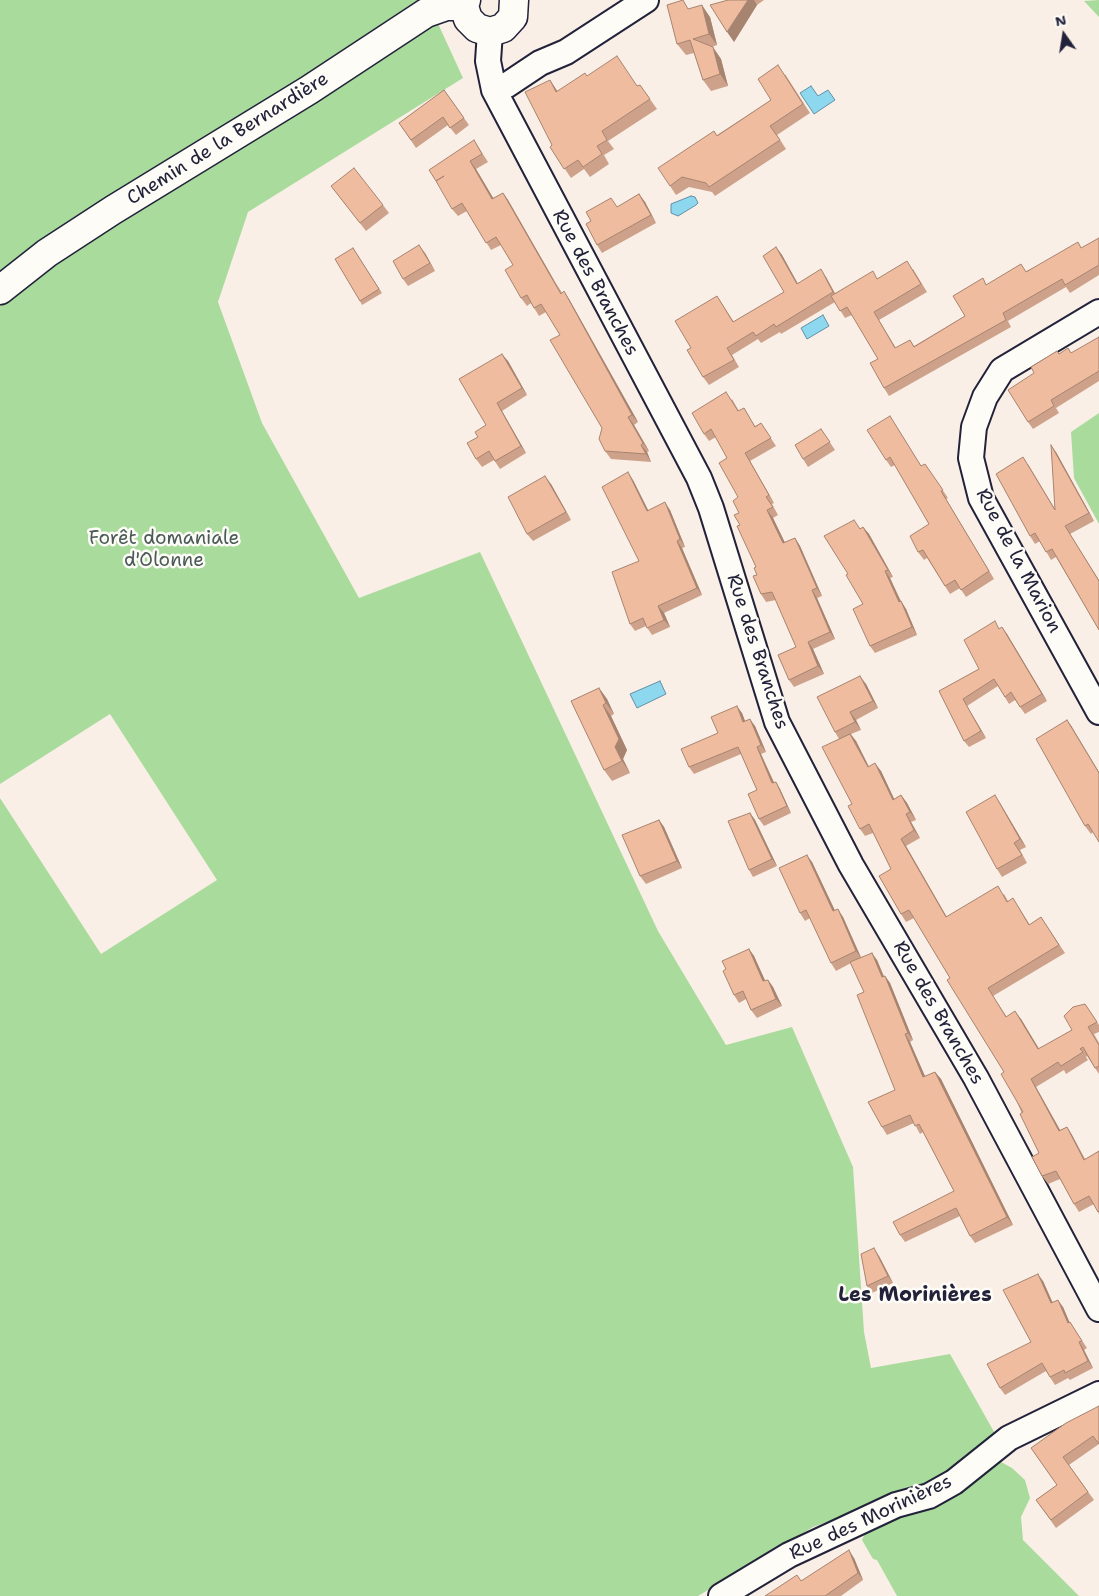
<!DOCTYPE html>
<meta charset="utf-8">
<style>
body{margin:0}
#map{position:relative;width:1099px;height:1596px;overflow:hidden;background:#faefe6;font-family:"Shantell Sans",sans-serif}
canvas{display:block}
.north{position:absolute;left:1039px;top:10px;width:50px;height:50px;-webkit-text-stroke:4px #fdfcf7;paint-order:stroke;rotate:347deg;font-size:14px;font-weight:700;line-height:20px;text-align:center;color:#22223b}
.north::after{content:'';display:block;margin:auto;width:18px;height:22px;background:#22223b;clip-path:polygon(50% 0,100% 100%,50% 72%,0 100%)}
</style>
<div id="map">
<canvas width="1099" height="1596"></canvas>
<div class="north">N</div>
</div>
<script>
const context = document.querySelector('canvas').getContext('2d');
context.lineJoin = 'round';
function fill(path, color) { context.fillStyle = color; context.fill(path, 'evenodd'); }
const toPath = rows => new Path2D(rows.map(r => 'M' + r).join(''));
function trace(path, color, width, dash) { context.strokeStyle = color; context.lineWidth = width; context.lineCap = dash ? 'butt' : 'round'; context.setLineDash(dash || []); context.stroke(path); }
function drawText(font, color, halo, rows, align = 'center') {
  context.font = font + ' "Shantell Sans",sans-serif'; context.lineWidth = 5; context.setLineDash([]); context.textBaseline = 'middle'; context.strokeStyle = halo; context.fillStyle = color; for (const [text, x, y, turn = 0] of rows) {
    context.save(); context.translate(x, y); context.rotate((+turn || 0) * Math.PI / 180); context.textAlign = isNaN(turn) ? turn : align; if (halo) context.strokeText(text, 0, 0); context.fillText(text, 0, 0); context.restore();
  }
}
const green = toPath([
 [0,0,434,0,429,4,463,78,248,212,218,302,262,423,359,598,480,552,658,931,726,1045,792,1027,853,1167,864,1332,871,1368,950,1354,997,1437,971,1463,922,1488,813,1527,698,1596,0,1596,0,798,101,954,217,880,110,714,0,784],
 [1099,0,1099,17,1084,1],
 [1099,413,1099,524,1074,478,1071,432],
 [1001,1462,1012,1468,1025,1480,1030,1498,1021,1517,1023,1540,1079,1596,897,1596,877,1560,873,1559,862,1540,867,1529,983,1466]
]);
const water = toPath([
 [811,86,818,96,828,90,835,100,814,114,800,93,811,86],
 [691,196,695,197,698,203,696,205,678,216,671,213,671,204,691,196],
 [823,315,829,326,807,339,801,328,823,315],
 [660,681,666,694,637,708,630,694,660,681]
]);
const minor = toPath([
 [490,32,488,61,494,90,699,478,711,508,777,722,851,865,976,1078,1099,1309],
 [494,90,507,85,540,63,566,52,646,0],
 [1099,312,1002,370,985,397,974,427,971,458,981,498,1099,712],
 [721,1596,789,1555,896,1505,929,1496,954,1482,1009,1438,1099,1394]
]);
const tertiary = toPath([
 [466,0,464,6,468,19,477,28,490,32,503,28,513,17,514,0],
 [0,290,47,253,113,210,309,90,426,13,446,6,464,6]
]);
const wall = toPath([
 [728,0,764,0,757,5,734,42],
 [690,9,710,17,717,45,712,47,721,59,728,86,711,91,703,80,694,53,686,55,677,44],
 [785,74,810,113,777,135,786,149,715,196,712,192,689,187,676,195,670,186,717,135,771,100],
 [587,76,638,86,640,85,657,109,608,141,614,149,604,155,609,164,590,177,584,169,571,178,550,147,552,145,550,80,557,91],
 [444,90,469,125,456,135,448,125,416,148,399,123],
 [474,140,488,162,476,169,493,198,503,193,508,200,555,282,562,293,569,299,638,422,634,425,649,451,647,452,651,462,611,459,605,451,602,428,560,335,546,312,539,316,531,303,527,306,521,298,513,265,501,245,491,250,467,211,458,216,452,209],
 [331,186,383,205,389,213,366,231],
 [639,194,645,202,656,223,602,253,597,245,618,207],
 [1099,238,1099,275,1070,293,1066,287,1008,321,1011,327,889,396,884,388,878,359,852,315,845,318,835,302,781,334,780,332,761,343,758,339,732,355,739,367,709,385,703,377,691,348,717,296,734,322,784,292,776,247,782,255,797,283,826,277,835,293,878,278,913,269,927,292,879,320,896,348,910,340,914,346,965,316,987,285,1026,271,1082,248],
 [353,248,382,293,362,305,360,301],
 [425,253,435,271,408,286,403,279],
 [1099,337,1099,381,1056,408,1059,413,1033,429,1028,422,1057,351,1059,353,1072,353],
 [508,361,527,395,502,411,526,453,500,469,494,460,482,467,476,459,478,437,486,425],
 [732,399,739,411,744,408,755,426,761,423,776,446,750,461,774,503,772,504,778,515,773,518,785,543,795,538,800,546,822,596,817,598,835,639,813,649,824,674,794,687,789,680,796,647,776,600,766,602,761,594,757,575,756,567,740,525,738,497,727,458,716,437,709,441,704,434],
 [895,424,921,466,925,464,948,498,946,499,994,579,966,597,960,588,950,594,927,558,924,560,918,552,929,524,895,465,891,467,886,460],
 [821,429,835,450,808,467,803,459],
 [1056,452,1094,521,1070,534,1099,580,1099,630,1056,557,1051,560,1040,541,1035,544,1030,536,1028,464,1055,509],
 [633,480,648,510,670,510,685,547,682,548,702,595,664,613,670,627,652,635,646,626,635,631,630,624,639,561],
 [551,484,571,520,533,541,527,534],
 [863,527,869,534,893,577,890,578,901,601,906,609,917,635,875,653,870,646,863,604,848,574,860,529],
 [1000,628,1007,634,1047,701,1025,714,1015,700,1009,704,998,686,967,706,986,738,969,747,964,741,939,691,979,669],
 [866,684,878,708,856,720,861,730,851,734,856,741,869,767,881,771,894,799,901,795,907,803,916,820,911,822,920,838,906,846,947,917,1004,894,1008,901,1018,906,1030,925,1041,917,1065,953,993,996,1007,1017,1021,1019,1039,1049,1072,1030,1085,1004,1099,1025,1099,1032,1094,1034,1099,1043,1099,1074,1087,1056,1086,1057,1088,1060,1066,1074,1064,1070,1036,1087,1060,1130,1067,1127,1072,1135,1085,1159,1099,1151,1099,1214,1094,1204,1079,1212,1074,1204,1060,1179,1048,1184,1042,1176,1039,1153,1004,1072,950,978,914,918,906,922,901,914,891,869,873,833,865,836,860,829,852,804,839,739,835,732],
 [599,688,607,699,614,714,611,716,627,750,623,759,630,773,612,781,604,770],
 [742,713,745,721,755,726,766,752,761,754,774,782,780,789,791,813,764,826,759,819,757,790,741,754,694,774,689,767,718,733],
 [1067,720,1072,727,1093,832,1091,834,1085,826],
 [1000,803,1026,847,1020,850,1027,863,1002,877,997,869],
 [750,813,755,820,777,866,753,877,749,870],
 [659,820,664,827,682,868,646,884,640,876],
 [812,862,835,911,843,917,861,957,877,960,884,976,885,976,890,983,913,1040,910,1042,925,1077,935,1072,941,1079,1013,1225,975,1243,970,1236,960,1216,905,1242,900,1235,954,1191,923,1132,920,1134,914,1123,887,1135,882,1127,895,1090,864,992,851,963,836,971,831,963,810,918,805,921,800,913],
 [749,949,754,956,765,981,768,980,773,987,782,1006,757,1018,751,1010,746,999,739,1003,734,995,726,969],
 [879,1256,893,1283,872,1293,867,1286],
 [1043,1281,1052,1302,1063,1307,1070,1323,1070,1322,1075,1330,1087,1348,1084,1350,1093,1368,1070,1380,1068,1378,1055,1385,1046,1371,1005,1395,1000,1388,1031,1342],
 [1099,1406,1099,1444,1069,1465,1094,1500,1056,1528,1036,1500,1057,1485,1031,1448],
 [854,1558,863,1580,841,1596,765,1596]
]);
const shadedWall = toPath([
 [748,0,754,0,757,5,734,42,727,32],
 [702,5,710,17,717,45,709,34],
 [713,47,721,59,728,86,720,74],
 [550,80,556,89,562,102,556,92],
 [470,161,476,169,498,206,492,199],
 [503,193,508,200,555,282,567,301,550,275],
 [639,194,645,202,656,223,651,215],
 [419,245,425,253,435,271,430,263],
 [776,247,782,255,802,291,797,284],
 [821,269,826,277,838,300,833,292],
 [564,291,569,299,638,422,632,415],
 [502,354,508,361,527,395,522,388],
 [497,403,502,411,526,453,521,446],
 [628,417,634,425,649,451,643,443],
 [641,445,647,452,651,462,646,454],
 [1051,445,1056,452,1094,521,1089,513],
 [745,453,750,461,774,503,769,495],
 [628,472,633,480,652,518,647,511],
 [545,476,551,484,571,520,566,512],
 [941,491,946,499,994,579,989,571],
 [665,502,670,510,685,547,680,539],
 [767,510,773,518,789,551,783,543],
 [863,527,869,534,893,577,888,570],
 [795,538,800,546,822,596,817,588],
 [677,541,682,548,702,595,697,588],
 [885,571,890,578,904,609,899,602],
 [812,590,817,598,835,639,830,632],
 [901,601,906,609,917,635,912,627],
 [658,606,664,613,670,627,664,620],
 [1002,627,1007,634,1047,701,1042,694],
 [808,642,813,649,824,674,818,666],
 [860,676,866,684,878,708,873,701],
 [599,688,607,699,614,714,606,703],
 [963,699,967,706,986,738,981,731],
 [603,705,611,716,627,750,623,759,630,773,622,761,615,747],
 [737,706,742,713,748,729,743,722],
 [850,712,856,720,861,730,855,722],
 [750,719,755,726,766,752,761,745],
 [1067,720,1072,727,1099,772,1099,773],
 [850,734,856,741,873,775,868,767],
 [757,747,761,754,777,790,772,783],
 [875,763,881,771,898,807,893,800],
 [776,782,780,789,791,813,787,806],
 [901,795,907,803,916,820,910,812],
 [995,795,1000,803,1026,847,1020,839],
 [750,813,755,820,777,866,772,859],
 [906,814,911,822,920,838,914,830],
 [659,820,664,827,682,868,677,861],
 [901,839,906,846,951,925,946,917],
 [807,855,812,862,839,919,833,911],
 [838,909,843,917,861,958,856,951],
 [749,949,754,956,769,989,763,981],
 [872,953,877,960,887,985,882,977],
 [885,976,890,983,913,1040,908,1033],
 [768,980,773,987,782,1006,776,999],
 [1015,1011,1021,1019,1044,1057,1038,1049],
 [905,1034,910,1042,929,1085,923,1077],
 [935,1072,941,1079,1013,1225,1007,1217],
 [1031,1079,1036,1087,1065,1139,1059,1131],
 [1067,1127,1072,1135,1089,1168,1084,1160],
 [874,1248,879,1256,893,1283,888,1276],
 [1038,1274,1043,1281,1056,1310,1051,1303],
 [1058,1300,1063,1307,1073,1331,1068,1323],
 [1079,1342,1084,1350,1093,1368,1088,1361],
 [849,1550,854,1558,863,1580,858,1573]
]);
const building = toPath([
 [683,0,688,9,702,5,709,34,693,39,713,47,720,74,703,80,690,40,677,44,667,5,683,0],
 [728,0,748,0,727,32,710,5,728,0],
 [617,56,637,86,640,85,650,99,602,131,607,140,597,146,602,154,583,167,578,160,564,169,550,147,552,145,525,92,550,80,556,92,585,73,587,76,617,56],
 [778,65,803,104,770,126,780,140,709,187,706,183,682,177,670,186,658,168,714,131,717,136,771,100,758,79,778,65],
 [444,90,464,118,450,128,443,117,411,140,399,123,444,90],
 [474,140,482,154,470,161,492,199,503,193,550,275,561,294,564,291,632,415,628,417,643,443,641,445,646,454,605,451,599,439,602,428,550,340,560,335,541,304,534,308,527,295,521,298,505,270,513,265,496,237,486,243,462,203,452,209,436,181,444,176,436,181,429,170,474,140],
 [354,168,383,205,360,223,331,186,354,168],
 [639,194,651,215,597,245,586,224,591,221,586,212,611,198,617,207,639,194],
 [1099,238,1099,265,1065,285,1062,279,1003,313,1006,320,884,388,870,363,878,359,847,307,840,311,831,296,873,271,877,279,907,261,921,284,874,312,895,348,910,340,914,347,965,316,953,296,983,278,986,285,1021,264,1026,272,1078,242,1081,248,1099,238],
 [419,245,430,263,403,279,393,261,419,245],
 [776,247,797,284,821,269,833,292,776,327,774,324,756,336,753,332,727,348,734,360,703,377,687,350,691,348,675,321,717,296,733,322,784,292,763,256,776,247],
 [353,248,379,289,360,301,335,259,353,248],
 [1099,337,1099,371,1051,400,1054,406,1028,422,1008,390,1034,373,1031,367,1057,351,1059,354,1068,348,1071,353,1099,337],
 [502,354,522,388,497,403,521,446,495,461,489,451,476,459,467,443,478,437,475,432,486,425,459,379,502,354],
 [726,392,738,411,744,408,755,427,761,423,771,438,745,453,769,495,766,497,773,507,767,510,783,543,795,538,817,588,812,590,830,632,808,642,818,666,789,680,778,655,796,647,772,592,761,594,753,576,757,575,754,568,756,567,737,526,740,525,734,515,739,513,733,501,738,497,719,463,727,458,711,429,704,434,692,413,726,392],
 [890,416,921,466,925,464,943,490,941,491,989,571,961,590,955,580,945,586,923,550,918,552,910,536,929,524,890,457,886,460,867,430,890,416],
 [821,429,830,442,803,459,795,445,821,429],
 [1051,445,1089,513,1065,526,1099,581,1099,630,1052,549,1046,552,1035,533,1030,536,996,474,1023,457,1055,510,1051,445],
 [628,472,647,511,665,502,680,539,677,541,697,588,658,606,664,620,647,628,643,618,630,624,612,572,639,561,602,487,628,472],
 [545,476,566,512,527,534,508,497,545,476],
 [854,520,860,529,863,527,888,570,885,571,899,602,901,601,912,627,870,646,853,609,863,604,846,575,848,574,824,536,854,520],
 [995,621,999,629,1002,627,1042,694,1020,707,1011,692,1005,697,994,679,963,699,981,731,964,741,939,691,979,669,964,640,995,621],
 [860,676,873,701,850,712,855,722,835,732,817,697,860,676],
 [599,688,606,703,603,705,619,739,615,747,622,761,604,770,571,701,599,688],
 [737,706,743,722,750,719,761,745,757,747,772,783,776,782,787,806,759,819,748,794,757,790,738,747,689,767,681,749,718,733,711,717,737,706],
 [1067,720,1099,773,1099,842,1088,824,1085,826,1036,739,1067,720],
 [850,734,868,767,875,763,893,800,901,795,910,812,906,814,914,830,901,839,946,917,998,886,1007,902,1013,898,1029,925,1041,917,1059,945,988,988,1006,1017,1015,1011,1038,1049,1072,1030,1064,1016,1073,1007,1085,1004,1097,1022,1088,1027,1099,1045,1099,1066,1095,1068,1083,1047,1080,1049,1083,1052,1061,1066,1058,1062,1031,1079,1059,1131,1067,1127,1084,1160,1099,1151,1099,1211,1098,1212,1089,1196,1074,1204,1056,1171,1042,1176,1032,1157,1039,1153,1020,1114,1023,1112,1001,1074,1004,1072,947,980,950,978,909,910,901,914,879,876,891,869,869,824,860,829,848,806,852,804,822,747,850,734],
 [995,795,1020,839,1014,843,1022,855,997,869,966,812,995,795],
 [750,813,772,859,749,870,728,821,750,813],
 [659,820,677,861,640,876,622,835,659,820],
 [807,855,833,911,838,909,856,951,831,963,806,910,800,913,779,868,807,855],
 [749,949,763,981,768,980,776,999,751,1010,743,991,734,995,723,971,726,969,722,961,749,949],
 [872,953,882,977,885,976,908,1033,905,1034,923,1077,935,1072,1007,1217,970,1236,956,1208,900,1235,893,1222,954,1191,919,1124,915,1126,910,1115,882,1127,868,1102,895,1090,857,995,864,992,850,962,872,953],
 [874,1248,888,1276,867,1286,861,1254,874,1248],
 [1038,1274,1051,1303,1058,1300,1068,1323,1070,1322,1082,1341,1079,1342,1088,1361,1065,1373,1064,1370,1050,1377,1042,1363,1000,1388,987,1364,1031,1342,1003,1290,1038,1274],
 [1099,1406,1099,1444,1093,1436,1063,1457,1088,1492,1051,1520,1036,1500,1057,1485,1031,1448,1066,1423,1099,1406],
 [849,1550,858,1573,825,1596,765,1596,797,1575,801,1581,849,1550]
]);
const streetNames = [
 ["Chemin de la Bernardière",228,139,-32],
 ["Rue des Branches",595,283,62],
 ["Rue de la Marion",1018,561,62],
 ["Rue des Branches",757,652,72],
 ["Rue des Branches",938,1013,60],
 ["Rue des Morinières",871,1518,-25]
];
const parkNames = [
 ["Forêt domaniale",164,539],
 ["d'Olonne",164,561]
];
const neighbourhoodNames = [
 ["Les Morinières",915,1296]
];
fill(green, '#a9db9c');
fill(water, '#8dd8ee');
trace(water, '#628fa6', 1);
trace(minor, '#22223b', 28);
trace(tertiary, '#22223b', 31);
trace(minor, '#fdfcf7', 24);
trace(tertiary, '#fdfcf7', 28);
fill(wall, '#cea28a');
fill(shadedWall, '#a78470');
fill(building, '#efbca0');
trace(building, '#a78470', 1);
drawText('19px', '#22223b', '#fdfcf7', streetNames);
drawText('19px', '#4a5a58', '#fdfcf7', parkNames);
drawText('bold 20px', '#22223b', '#fdfcf7', neighbourhoodNames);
</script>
